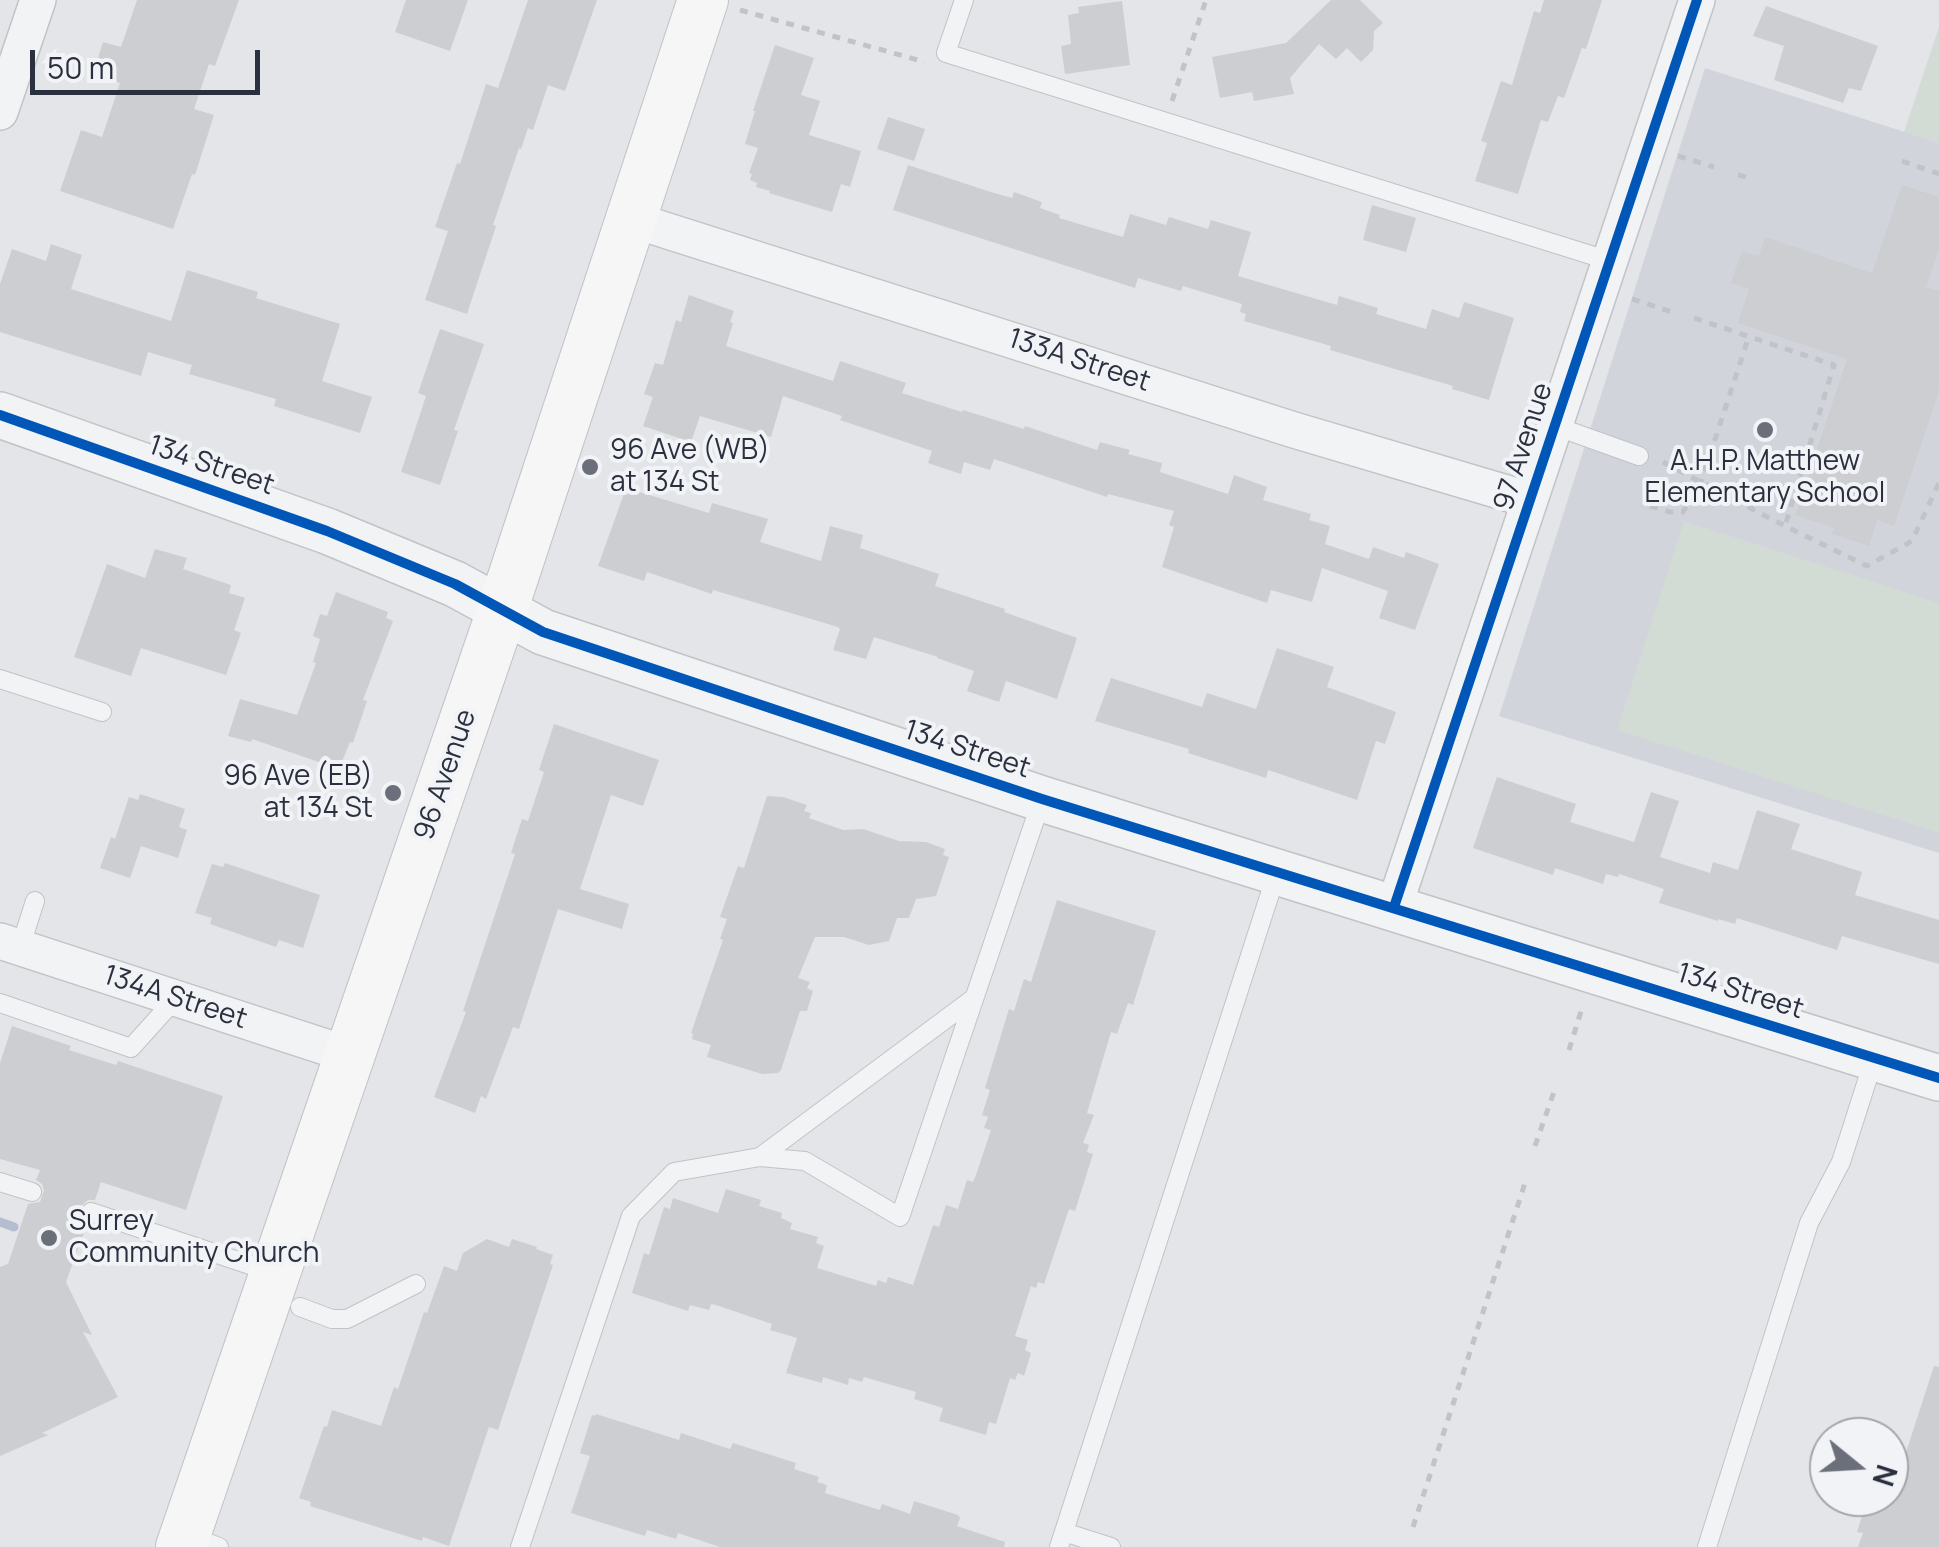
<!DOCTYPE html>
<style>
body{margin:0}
#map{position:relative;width:1939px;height:1547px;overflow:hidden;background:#e3e5e8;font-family:Manrope,sans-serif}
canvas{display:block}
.north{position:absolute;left:1809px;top:1417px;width:100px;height:100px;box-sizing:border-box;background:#f1f3f7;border:2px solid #a2a5ad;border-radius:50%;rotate:108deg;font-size:28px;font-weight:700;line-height:40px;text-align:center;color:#2b303f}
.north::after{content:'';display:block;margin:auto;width:35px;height:45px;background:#6b6f7a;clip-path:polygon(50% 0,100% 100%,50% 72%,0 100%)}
.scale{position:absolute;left:30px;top:50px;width:230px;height:45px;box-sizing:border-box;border:5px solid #2b303f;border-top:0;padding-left:12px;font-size:30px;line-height:35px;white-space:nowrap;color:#2b303f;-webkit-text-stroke:8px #f1f3f7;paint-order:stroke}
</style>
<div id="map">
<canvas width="1939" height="1547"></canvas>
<div class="north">N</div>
<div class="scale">50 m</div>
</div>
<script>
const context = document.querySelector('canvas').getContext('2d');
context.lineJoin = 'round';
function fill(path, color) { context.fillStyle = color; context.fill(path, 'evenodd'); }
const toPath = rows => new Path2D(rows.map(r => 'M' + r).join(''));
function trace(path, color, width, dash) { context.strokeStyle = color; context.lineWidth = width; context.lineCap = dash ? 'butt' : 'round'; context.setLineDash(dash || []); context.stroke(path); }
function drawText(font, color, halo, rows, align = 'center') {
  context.font = font + ' Manrope,sans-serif'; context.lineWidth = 8; context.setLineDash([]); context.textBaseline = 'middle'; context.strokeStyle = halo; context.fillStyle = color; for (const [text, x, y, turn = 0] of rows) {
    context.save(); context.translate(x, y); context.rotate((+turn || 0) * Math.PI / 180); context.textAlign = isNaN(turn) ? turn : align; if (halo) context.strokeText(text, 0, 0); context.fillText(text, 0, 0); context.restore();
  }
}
const built = toPath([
 [1705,68,1939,143,1939,853,1499,716]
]);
const green = toPath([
 [1939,27,1939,143,1904,132],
 [1684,521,1939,603,1939,833,1617,730]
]);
const stream = toPath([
 [0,1222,14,1227]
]);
const building = toPath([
 [137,0,239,0,215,66,209,64,194,109,214,115,195,175,192,174,173,229,60,191,81,130,102,137,120,83,93,74,103,42,121,47],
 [406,0,468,0,450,51,395,32],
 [528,0,597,0,565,91,548,85,533,130,528,128,521,149,519,148,493,225,496,226,467,314,425,300,448,231,435,227,457,163,460,164,486,84,498,88],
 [1331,0,1360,0,1383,23,1374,31,1373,50,1361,62,1347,48,1336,59,1319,44,1290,78,1294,94,1254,101,1252,92,1220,98,1212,57,1286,43],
 [1544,0,1602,0,1586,49,1582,48,1564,98,1558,96,1548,122,1541,120,1518,194,1475,181,1487,143,1481,141,1501,81,1512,85,1534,11,1540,13],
 [1122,1,1130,65,1065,74,1061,46,1071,44,1068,15,1079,13,1078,7],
 [1766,6,1878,46,1861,91,1849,88,1843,103,1774,80,1784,46,1753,36],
 [775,45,814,58,801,95,820,101,809,135,861,151,850,187,841,184,832,212,769,193,770,191,756,187,757,183,750,180,752,174,749,173,758,148,745,144,755,111,753,111],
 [888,117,925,129,914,161,877,149],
 [908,165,991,192,1012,198,1014,192,1042,202,1040,208,1060,215,1059,218,1123,237,1130,214,1166,225,1169,217,1208,229,1211,220,1251,232,1238,276,1337,305,1339,296,1378,308,1376,314,1426,329,1432,309,1459,318,1464,302,1514,318,1489,400,1452,389,1453,386,1330,350,1331,346,1244,321,1246,314,1240,312,1242,304,1183,286,1181,291,1138,278,1135,288,893,210],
 [1902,185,1939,197,1939,249,1926,287,1939,291,1939,391,1894,526,1877,520,1869,546,1832,534,1834,528,1795,515,1847,359,1738,323,1749,289,1731,283,1742,251,1759,256,1765,237,1872,273],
 [1372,205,1416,218,1406,252,1363,240],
 [51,244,82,255,71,289,171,321,187,270,258,292,256,298,340,324,322,381,372,397,360,433,274,406,276,399,189,374,192,365,148,352,141,376,0,332,0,284,12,249,46,261],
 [689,295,734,311,730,322,733,323,726,346,833,381,840,361,906,383,902,393,962,412,963,410,1024,429,1025,426,1097,450,1100,442,1130,450,1128,454,1162,463,1160,472,1228,494,1234,475,1267,487,1263,500,1311,514,1309,520,1330,526,1325,544,1369,559,1373,547,1404,558,1406,552,1439,564,1415,630,1379,618,1388,591,1322,568,1312,602,1271,590,1267,603,1162,567,1174,527,1169,525,1174,511,1108,494,1107,497,994,459,990,470,964,462,961,474,928,463,932,451,840,420,842,416,783,396,771,437,700,416,691,442,643,426,653,397,644,394,655,363,663,365,676,320,681,322],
 [440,329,484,344,454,430,458,431,440,485,401,472,426,396,418,393],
 [626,488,709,513,712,503,768,519,760,542,821,561,830,526,863,535,860,548,939,574,935,586,1005,609,1004,612,1077,638,1057,699,1006,681,999,702,967,691,974,671,937,658,938,657,874,637,866,659,833,650,840,629,838,627,713,590,712,594,647,572,644,581,598,566],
 [155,549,187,558,183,569,231,585,229,593,245,598,234,630,241,633,226,675,141,648,131,676,74,657,107,564,145,578],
 [336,592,388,612,386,618,393,621,363,700,367,701,353,743,350,742,339,769,252,739,251,742,228,736,240,699,297,715,316,663,313,662,320,639,313,636,320,614,327,616],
 [1277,648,1334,667,1327,687,1396,712,1385,744,1376,741,1357,800,1268,770,1266,778,1188,753,1189,749,1095,721,1111,678,1202,707,1207,693,1256,709],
 [554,724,659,760,643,806,611,795,580,889,629,904,622,929,558,909,519,1029,513,1027,486,1099,481,1096,475,1113,434,1097,466,1012,463,1011,515,854,511,853,522,819,528,821,544,772,539,770],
 [1497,777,1576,804,1570,822,1634,842,1651,792,1679,801,1660,857,1710,873,1713,862,1738,870,1757,810,1800,824,1791,849,1862,872,1855,895,1939,920,1939,964,1842,936,1837,950,1737,918,1735,924,1718,919,1718,921,1659,903,1664,889,1619,874,1618,877,1606,874,1603,884,1555,868,1553,875,1473,848],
 [140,794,185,809,179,827,187,830,178,858,141,846,130,878,100,868,111,837,115,839,129,797,138,800],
 [767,796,783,797,807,805,804,811,811,813,809,818,843,830,863,829,899,841,926,842,945,849,943,855,949,857,936,896,916,899,909,918,897,918,889,941,869,945,844,937,815,937,798,978,810,982,807,988,813,991,807,1011,800,1011,781,1070,778,1073,762,1074,707,1057,711,1045,692,1039,693,1034,691,1033,723,940,720,939,727,919,720,917,738,866,744,868],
 [225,863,320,895,303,948,279,940,276,947,210,924,212,918,195,913,212,864,223,867],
 [1057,900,1156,931,1133,1005,1128,1003,1117,1034,1111,1032,1087,1113,1094,1115,1083,1143,1089,1145,1087,1152,1093,1154,1075,1211,1069,1209,1044,1284,1038,1282,1036,1288,1031,1286,1015,1336,1028,1340,1025,1350,1031,1353,1024,1376,1018,1373,1015,1380,1010,1378,996,1424,989,1422,986,1435,939,1421,943,1408,914,1399,916,1392,864,1377,862,1382,849,1378,848,1385,823,1377,822,1383,786,1373,797,1338,770,1330,772,1324,716,1305,711,1304,709,1310,690,1305,688,1311,632,1293,644,1253,649,1255,664,1207,670,1209,673,1198,718,1213,726,1189,761,1200,759,1206,782,1213,781,1218,792,1223,790,1229,818,1237,816,1243,824,1246,817,1268,876,1286,878,1280,886,1283,888,1277,913,1285,933,1225,939,1227,946,1205,958,1209,967,1180,973,1182,976,1175,991,1130,984,1128,988,1117,982,1115,990,1090,985,1088,1009,1009,1014,1011,1024,979,1031,982],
 [12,1026,71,1046,69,1050,116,1065,118,1061,223,1096,186,1210,101,1182,95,1200,88,1200,80,1207,79,1215,87,1224,66,1282,92,1335,83,1332,118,1397,42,1433,48,1435,0,1456,0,1267,8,1264,28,1204,40,1202,44,1190,42,1184,36,1180,40,1170,0,1159,0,1063],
 [487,1239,509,1247,512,1239,537,1247,536,1249,553,1255,550,1264,553,1265,498,1430,489,1427,449,1546,423,1537,422,1541,310,1506,311,1502,299,1498,324,1426,327,1427,332,1410,381,1426,394,1387,398,1389,424,1312,427,1313,444,1266,457,1271,463,1253],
 [1934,1366,1939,1367,1939,1547,1858,1547,1863,1533,1857,1532,1868,1497,1889,1497,1889,1477,1897,1480],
 [596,1414,679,1440,681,1433,730,1449,733,1443,796,1463,794,1469,819,1477,817,1482,827,1485,825,1493,880,1510,882,1504,910,1514,914,1501,958,1515,960,1518,957,1526,1005,1542,1004,1547,720,1547,678,1533,676,1539,647,1530,645,1536,577,1515,571,1513,590,1456,580,1453,592,1415,595,1416]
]);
const path = toPath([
 [740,10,925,62],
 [1172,101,1206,0],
 [1678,156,1714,167],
 [1902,161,1939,174],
 [1738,175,1746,177],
 [1632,299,1672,312],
 [1694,318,1834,365,1785,526],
 [1663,462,1773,520,1867,566,1912,541,1939,483],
 [1650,506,1670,512,1683,512,1701,482,1749,336],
 [1569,1050,1583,1005],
 [1535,1146,1555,1089],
 [1413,1527,1526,1180]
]);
const service = toPath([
 [964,0,946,53,1610,261],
 [1555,426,1639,456],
 [0,679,102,712],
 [20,948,35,901],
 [0,1003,131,1048,176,998],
 [760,1157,974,998],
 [0,1182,32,1192],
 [91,1212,274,1273],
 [300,1307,332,1319,347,1319,416,1284],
 [1064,1532,1111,1547],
 [190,1536,219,1547],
 [520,1547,631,1216,674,1172,760,1157,805,1161,900,1217,1042,799],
 [1059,1547,1277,872],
 [1707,1547,1809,1223,1841,1162,1874,1059]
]);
const minor = toPath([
 [0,112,38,0],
 [630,219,1294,430,1530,500],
 [1394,907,1697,0],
 [0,941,350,1055]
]);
const tertiary = toPath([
 [0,415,327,531,455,584,543,632,1042,799,1939,1078]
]);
const secondary = toPath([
 [181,1547,502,611,703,0]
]);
const cycleway = toPath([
 [0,415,327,531,455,584,543,632,1042,799,1939,1078],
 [1394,907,1697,0]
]);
const markers = [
 [1765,430,10,"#6b6f7a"],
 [590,467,10,"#6b6f7a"],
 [393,793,10,"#6b6f7a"],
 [49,1238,10,"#6b6f7a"]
];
const streetNames = [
 ["133A Street",1079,361,18],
 ["97 Avenue",1524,447,-72],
 ["134 Street",211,466,19],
 ["134 Street",967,750,18],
 ["96 Avenue",446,775,-71],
 ["134 Street",1740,992,17],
 ["134A Street",175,998,18]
];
const poiNames = [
 ["96 Ave (WB)",610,451],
 ["at 134 St",610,483],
 ["A.H.P. Matthew",1765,462,"center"],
 ["Elementary School",1765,494,"center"],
 ["96 Ave (EB)",373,777,"right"],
 ["at 134 St",373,809,"right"],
 ["Surrey",69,1222],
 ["Community Church",69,1254]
];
fill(built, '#d2d4db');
fill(green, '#d2dbd4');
trace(stream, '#b4bed0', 9);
fill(building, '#cdced1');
trace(service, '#c1c3c6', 20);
trace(minor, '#c1c3c6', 38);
trace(tertiary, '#c1c3c6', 48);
trace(secondary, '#c1c3c6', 52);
trace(path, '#c2c3c8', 5, [8, 8]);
trace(service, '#f2f3f5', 18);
trace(minor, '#f2f3f5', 35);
trace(tertiary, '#f2f3f5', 45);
trace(secondary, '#f6f6f7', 50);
trace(cycleway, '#0057b8', 10);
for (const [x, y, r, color] of markers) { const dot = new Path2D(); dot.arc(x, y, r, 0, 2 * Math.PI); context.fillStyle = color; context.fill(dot); trace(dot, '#f1f3f7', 4); }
drawText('28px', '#2b303f', '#f1f3f7', streetNames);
drawText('28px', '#2b303f', '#f1f3f7', poiNames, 'left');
</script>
